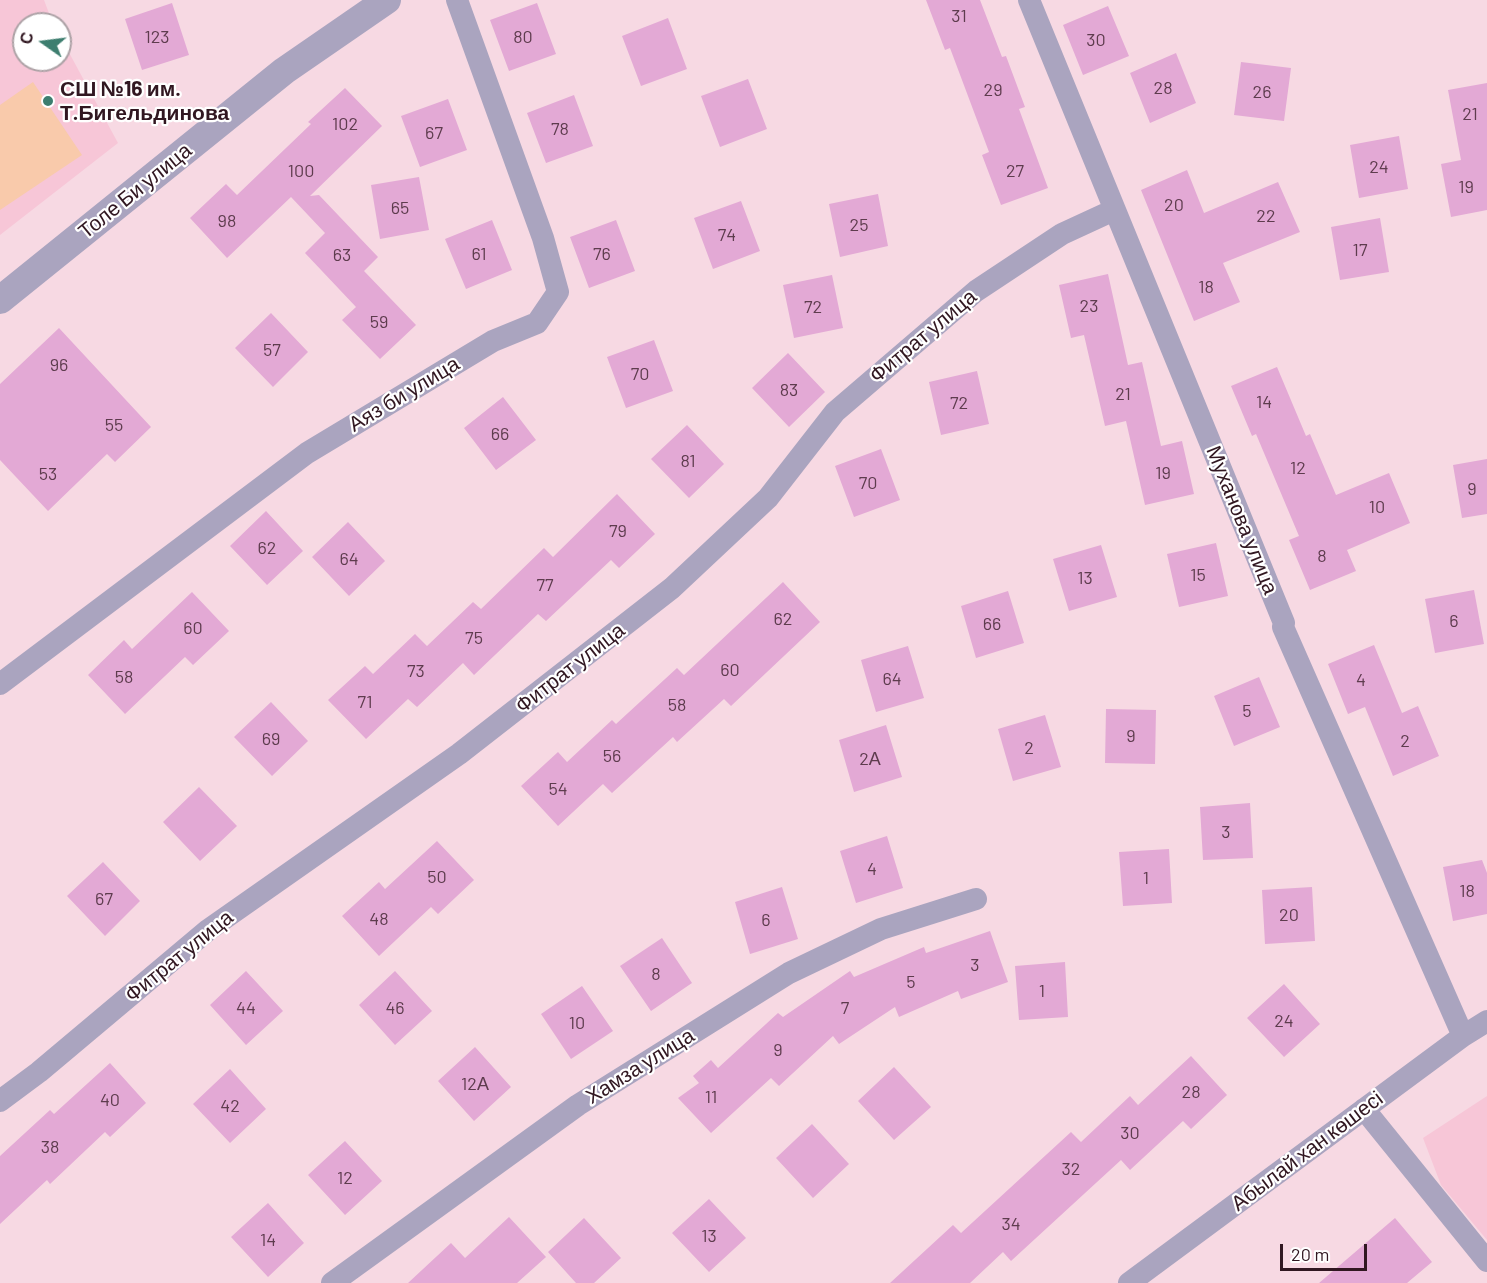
<!DOCTYPE html>
<meta charset="utf-8">
<style>
body{margin:0}
#map{position:relative;width:1487px;height:1283px;overflow:hidden;background:#f7d9e3;font-family:Barlow,sans-serif}
canvas{display:block}
.north{position:absolute;left:12px;top:12px;width:60px;height:60px;box-sizing:border-box;background:#fff;border:2px solid #ada2a6;border-radius:50%;rotate:284deg;font-size:16px;font-weight:700;line-height:24px;text-align:center;color:#311721}
.north::after{content:'';display:block;margin:auto;width:21px;height:27px;background:#3d7e6f;clip-path:polygon(50% 0,100% 100%,50% 72%,0 100%)}
.scale{position:absolute;left:1280px;top:1244px;width:87px;height:27px;box-sizing:border-box;border:3px solid #311721;border-top:0;padding-left:8px;font-size:18px;line-height:21px;white-space:nowrap;color:#311721;-webkit-text-stroke:4px #fff;paint-order:stroke}
</style>
<div id="map">
<canvas width="1487" height="1283"></canvas>
<div class="north">С</div>
<div class="scale">20 m</div>
</div>
<script>
const context = document.querySelector('canvas').getContext('2d');
context.lineJoin = 'round';
function fill(path, color) { context.fillStyle = color; context.fill(path, 'evenodd'); }
const toPath = rows => new Path2D(rows.map(r => 'M' + r).join(''));
function trace(path, color, width, dash) { context.strokeStyle = color; context.lineWidth = width; context.lineCap = dash ? 'butt' : 'round'; context.setLineDash(dash || []); context.stroke(path); }
function drawText(font, color, halo, rows, align = 'center') {
  context.font = font + ' Barlow,sans-serif'; context.lineWidth = 4.5; context.setLineDash([]); context.textBaseline = 'middle'; context.strokeStyle = halo; context.fillStyle = color; for (const [text, x, y, turn = 0] of rows) {
    context.save(); context.translate(x, y); context.rotate((+turn || 0) * Math.PI / 180); context.textAlign = isNaN(turn) ? turn : align; if (halo) context.strokeText(text, 0, 0); context.fillText(text, 0, 0); context.restore();
  }
}
const built = toPath([
 [0,0,44,0,53,24,24,24,24,60,60,60,60,36,118,143,0,235],
 [1487,1096,1487,1240,1441,1185,1423,1138]
]);
const green = toPath([
 [33,82,82,155,0,210,0,105]
]);
const building = toPath([
 [926,0,980,0,1002,57,1006,56,1025,107,1019,109,1048,188,1001,205,982,155,989,152,950,48,945,50],
 [172,3,189,55,142,70,125,19],
 [537,3,556,54,509,71,490,20],
 [1108,6,1129,56,1083,75,1063,25],
 [668,18,687,69,641,86,622,36],
 [1176,53,1196,103,1150,123,1130,73],
 [1241,62,1291,68,1284,121,1234,115],
 [748,79,767,129,720,147,701,96],
 [1487,83,1487,210,1451,217,1441,164,1461,160,1448,90],
 [345,88,382,126,310,196,319,195,378,257,364,271,416,325,380,359,342,320,356,307,305,253,325,233,291,197,227,258,190,218,226,184,237,195,311,124,308,122],
 [574,95,593,146,546,163,527,113],
 [448,99,467,150,420,167,401,116],
 [1399,136,1408,189,1359,198,1350,145],
 [1187,170,1204,213,1278,182,1300,232,1223,263,1240,302,1194,321,1141,190],
 [419,177,429,230,380,239,371,185],
 [878,194,888,246,840,257,829,204],
 [741,201,760,251,713,269,694,218],
 [1380,218,1389,272,1340,280,1331,227],
 [492,220,512,270,466,289,445,239],
 [616,220,635,271,589,288,570,237],
 [1108,274,1128,365,1142,362,1161,446,1182,441,1194,494,1145,505,1126,421,1105,426,1084,335,1071,338,1059,285],
 [832,275,843,328,794,338,783,285],
 [271,313,308,352,273,387,235,348],
 [59,328,151,427,115,462,107,454,48,511,0,460,0,384],
 [654,340,673,391,626,408,607,357],
 [788,353,825,392,789,427,752,388],
 [1277,367,1306,436,1310,434,1336,495,1389,473,1410,523,1347,550,1356,571,1310,590,1289,540,1299,536,1256,434,1252,436,1231,386],
 [977,371,989,424,941,435,929,382],
 [503,397,536,440,496,470,464,428],
 [687,425,724,464,689,498,651,459],
 [881,449,900,500,854,517,835,466],
 [1487,459,1487,514,1462,518,1453,465],
 [617,494,655,534,619,568,611,560,546,621,538,614,474,675,463,663,417,707,408,699,366,739,328,700,365,666,373,674,415,634,427,646,473,602,481,609,544,548,553,557],
 [266,511,303,551,267,585,230,546],
 [348,522,385,561,349,596,312,557],
 [1216,543,1228,596,1179,607,1167,554],
 [1101,545,1117,597,1069,611,1053,559],
 [783,582,820,622,731,706,724,699,677,742,673,737,612,793,603,784,558,826,521,786,558,752,567,762,612,720,616,724,677,668,684,675],
 [1474,590,1484,644,1435,653,1425,599],
 [1008,591,1024,643,976,658,961,606],
 [192,592,229,631,193,665,185,657,125,714,88,675,124,640,132,649],
 [1374,645,1402,713,1418,706,1439,756,1393,776,1365,707,1348,714,1328,664],
 [908,646,924,698,876,712,861,660],
 [1259,677,1280,727,1234,746,1214,696],
 [271,702,308,741,272,776,234,737],
 [1106,709,1156,710,1155,764,1105,763],
 [1045,715,1061,767,1013,781,998,729],
 [886,725,902,777,854,792,839,740],
 [199,787,237,826,200,861,163,822],
 [1250,803,1253,858,1203,860,1200,807],
 [887,836,903,888,856,903,840,851],
 [437,841,474,880,438,914,431,907,379,956,342,916,379,882,385,889],
 [1169,849,1172,903,1123,906,1119,852],
 [1482,860,1487,873,1487,914,1453,921,1443,867],
 [103,862,140,901,105,936,67,896],
 [782,887,798,939,750,954,735,902],
 [1312,887,1315,941,1265,944,1262,890],
 [990,931,1008,982,961,999,958,991,899,1017,895,1007,839,1044,833,1036,779,1086,771,1078,711,1133,678,1098,699,1083,693,1076,711,1060,718,1068,778,1013,783,1017,850,971,854,977,924,947,926,953],
 [662,938,692,983,651,1011,620,966],
 [1065,962,1068,1017,1019,1020,1015,966],
 [246,971,283,1011,246,1045,210,1005],
 [395,971,432,1011,395,1045,359,1005],
 [1284,984,1320,1024,1284,1057,1247,1018],
 [582,986,613,1031,571,1059,541,1014],
 [475,1047,511,1087,474,1121,438,1081],
 [1191,1056,1227,1095,1191,1129,1183,1121,1130,1170,1121,1160,1011,1261,1003,1252,970,1283,890,1283,953,1225,961,1233,1071,1132,1081,1142,1130,1096,1138,1105],
 [110,1063,146,1103,110,1137,105,1132,50,1184,47,1180,0,1224,0,1156,50,1110,54,1114],
 [894,1067,931,1107,894,1140,858,1101],
 [230,1069,266,1109,230,1143,193,1104],
 [812,1124,849,1164,813,1198,776,1158],
 [345,1141,382,1181,345,1215,308,1175],
 [709,1199,746,1238,709,1272,672,1233],
 [268,1203,304,1243,268,1277,231,1237],
 [509,1217,546,1257,517,1283,408,1283,451,1243,465,1258],
 [584,1218,621,1258,594,1283,576,1283,548,1252],
 [1395,1218,1432,1262,1407,1283,1319,1283]
]);
const minor = toPath([
 [1029,0,1284,623,1283,627,1463,1036],
 [0,684,307,453,493,341,537,323,558,292,543,238,457,0],
 [0,1101,39,1072,208,930,459,754,672,588,768,498,835,412,976,291,1062,234,1114,210],
 [1364,1109,1487,1261],
 [332,1283,578,1105,789,973,881,929,976,899],
 [1129,1283,1463,1036,1487,1021]
]);
const tertiary = toPath([
 [0,300,284,71,387,0]
]);
const markers = [
 [48,101,6,"#3d7e6f"]
];
const numberNames = [
 ["31",959,16],
 ["123",157,37],
 ["80",523,37],
 ["30",1096,40],
 ["28",1163,88],
 ["29",993,90],
 ["26",1262,92],
 ["21",1470,114],
 ["102",345,124],
 ["78",560,129],
 ["67",434,133],
 ["24",1379,167],
 ["100",301,171],
 ["27",1015,171],
 ["19",1466,187],
 ["20",1174,205],
 ["65",400,208],
 ["22",1266,216],
 ["98",227,221],
 ["25",859,225],
 ["74",727,235],
 ["17",1360,250],
 ["61",479,254],
 ["76",602,254],
 ["63",342,255],
 ["18",1206,287],
 ["23",1089,306],
 ["72",813,307],
 ["59",379,322],
 ["57",272,350],
 ["96",59,365],
 ["70",640,374],
 ["83",789,390],
 ["21",1123,394],
 ["14",1264,402],
 ["72",959,403],
 ["55",114,425],
 ["66",500,434],
 ["81",688,461],
 ["12",1298,468],
 ["19",1163,473],
 ["53",48,474],
 ["70",868,483],
 ["9",1472,489],
 ["10",1377,507],
 ["79",618,531],
 ["62",267,548],
 ["8",1322,556],
 ["64",349,559],
 ["15",1198,575],
 ["13",1085,578],
 ["77",545,585],
 ["62",783,619],
 ["6",1454,621],
 ["66",992,624],
 ["60",193,628],
 ["75",474,638],
 ["60",730,670],
 ["73",416,671],
 ["58",124,677],
 ["64",892,679],
 ["4",1361,680],
 ["71",365,702],
 ["58",677,705],
 ["5",1247,711],
 ["9",1131,736],
 ["69",271,739],
 ["2",1405,741],
 ["2",1029,748],
 ["56",612,756],
 ["2А",870,759],
 ["54",558,789],
 ["3",1226,832],
 ["4",872,869],
 ["50",437,877],
 ["1",1146,878],
 ["18",1467,891],
 ["67",104,899],
 ["20",1289,915],
 ["48",379,919],
 ["6",766,920],
 ["3",975,965],
 ["8",656,974],
 ["5",911,982],
 ["1",1042,991],
 ["44",246,1008],
 ["46",395,1008],
 ["7",845,1008],
 ["24",1284,1021],
 ["10",577,1023],
 ["9",778,1050],
 ["12А",475,1084],
 ["28",1191,1092],
 ["11",711,1097],
 ["40",110,1100],
 ["42",230,1106],
 ["30",1130,1133],
 ["38",50,1147],
 ["32",1071,1169],
 ["12",345,1178],
 ["34",1011,1224],
 ["13",709,1236],
 ["14",268,1240]
];
const poiNames = [
 ["СШ №16 им.",60,89],
 ["Т.Бигельдинова",60,113]
];
const streetNames = [
 ["Толе Би улица",135,191,-39],
 ["Фитрат улица",923,336,-40],
 ["Аяз би улица",404,394,-31],
 ["Муханова улица",1242,520,68],
 ["Фитрат улица",570,668,-38],
 ["Фитрат улица",179,956,-39],
 ["Хамза улица",640,1066,-32],
 ["Абылай хан көшесі",1307,1151,-37]
];
fill(built, '#f7c6d7');
fill(green, '#f9caab');
fill(building, '#e3a9d5');
trace(minor, '#aaa4bf', 22);
trace(tertiary, '#aaa4bf', 28);
for (const [x, y, r, color] of markers) { const dot = new Path2D(); dot.arc(x, y, r, 0, 2 * Math.PI); context.fillStyle = color; context.fill(dot); trace(dot, '#fff', 2); }
drawText('18px', '#5e3c4e', null, numberNames);
drawText('bold 21px', '#311721', '#fff', poiNames, 'left');
drawText('21px', '#311721', '#fff', streetNames);
</script>
